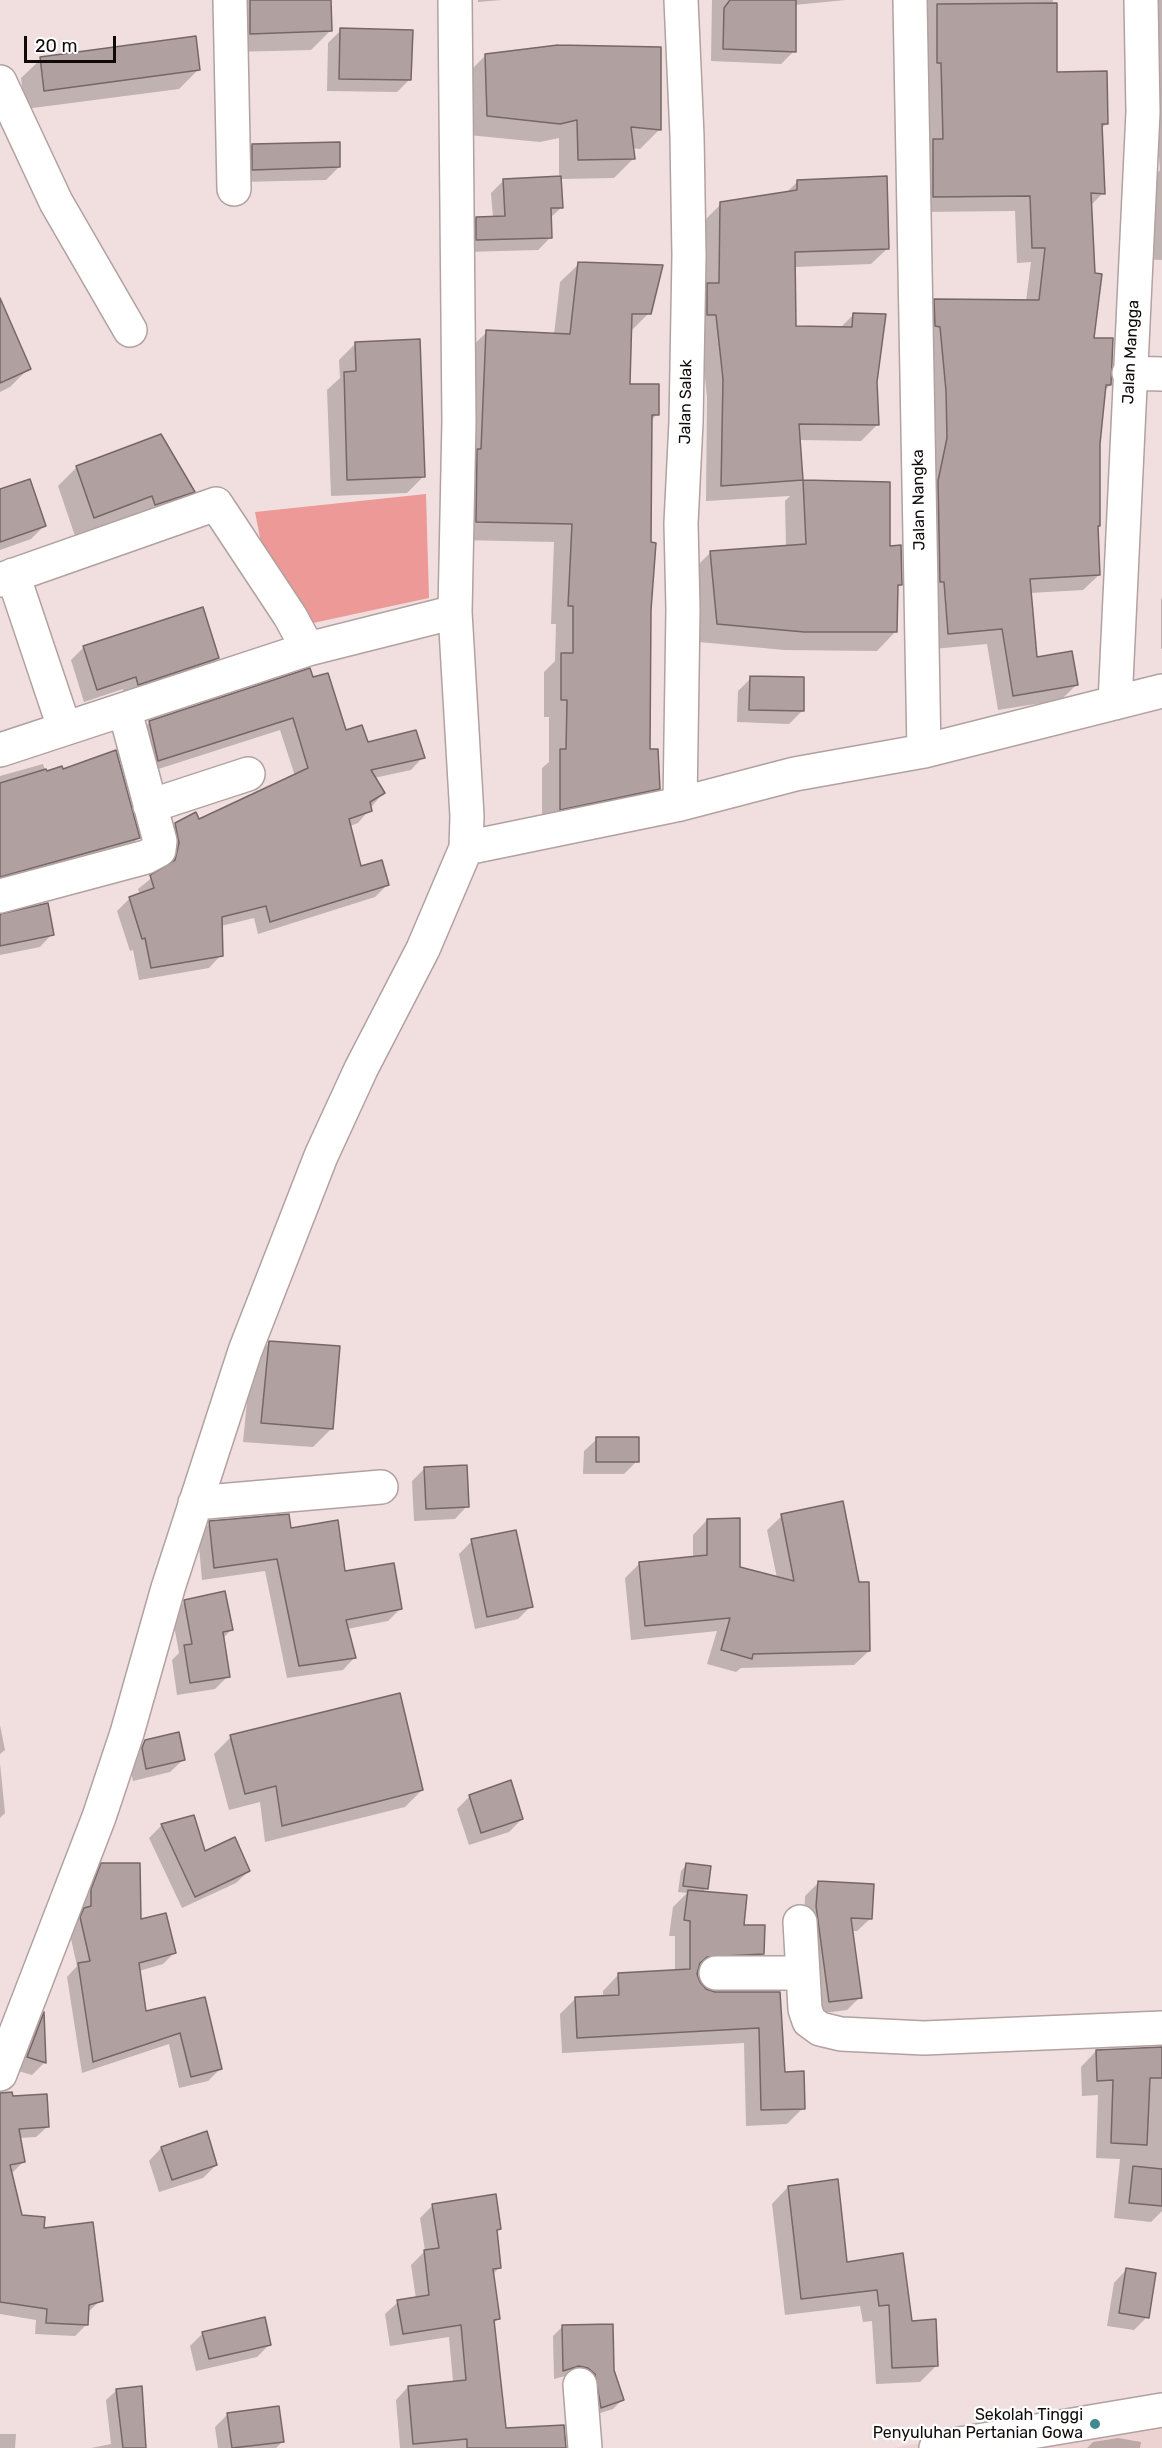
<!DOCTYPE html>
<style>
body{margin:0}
#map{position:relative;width:1162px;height:2448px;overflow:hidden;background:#f0dfde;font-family:Rubik,sans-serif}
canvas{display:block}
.scale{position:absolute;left:24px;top:36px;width:92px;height:27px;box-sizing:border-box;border:3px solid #100b0a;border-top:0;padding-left:8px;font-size:18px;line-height:21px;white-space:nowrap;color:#100b0a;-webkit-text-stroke:4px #fff;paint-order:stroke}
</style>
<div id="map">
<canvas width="1162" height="2448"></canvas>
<div class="scale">20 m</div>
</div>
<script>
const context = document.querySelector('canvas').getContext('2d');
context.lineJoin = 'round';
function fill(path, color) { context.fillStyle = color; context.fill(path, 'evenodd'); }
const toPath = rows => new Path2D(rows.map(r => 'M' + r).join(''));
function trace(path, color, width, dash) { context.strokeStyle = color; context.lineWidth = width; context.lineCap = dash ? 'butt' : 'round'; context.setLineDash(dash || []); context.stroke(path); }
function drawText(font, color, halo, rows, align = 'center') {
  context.font = font + ' Rubik,sans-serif'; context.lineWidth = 4.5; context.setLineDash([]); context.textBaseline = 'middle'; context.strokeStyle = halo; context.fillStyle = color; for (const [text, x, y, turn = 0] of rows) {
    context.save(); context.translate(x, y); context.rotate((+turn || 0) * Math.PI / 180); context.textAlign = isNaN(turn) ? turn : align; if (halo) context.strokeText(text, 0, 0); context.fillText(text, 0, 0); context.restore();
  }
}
const built = toPath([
 [1162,2401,1162,2448,893,2448]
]);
const green = toPath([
 [426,494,429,598,313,623,269,584,255,512]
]);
const shadow = toPath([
 [231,0,330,0,330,31,311,50,232,52],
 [478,0,502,0,478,2],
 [712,0,846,0,794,5,794,51,781,64,711,61],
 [920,0,1053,0,1055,74,1107,123,1101,129,1103,193,1090,206,1092,340,1110,385,1104,391,1098,444,1099,575,1083,590,1030,593,1035,658,1076,685,1061,700,998,710,987,644,933,649,920,316,935,300,1026,301,1031,262,1017,263,1015,211,919,212],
 [1147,0,1162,0,1162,260,1141,259,1145,185,1160,170],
 [341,30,410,79,397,92,327,91,328,43],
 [486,55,659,130,640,149,632,148,633,159,614,178,560,179,562,207,550,218,551,237,538,250,464,252,464,231,476,218,493,218,491,193,504,180,559,177,559,138,540,142,468,135,467,74],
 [41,59,199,69,179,89,25,109,21,78],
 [252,145,339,167,326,180,240,182,240,158],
 [798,181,888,248,871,264,794,267,795,327,840,328,854,314,876,382,878,424,861,441,799,440,802,482,889,483,888,547,901,584,896,588,896,631,877,651,784,650,699,642,691,572,710,553,786,547,785,501,790,496,706,501,707,397,700,331,705,220,721,204,786,193],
 [579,264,649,313,631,331,629,385,657,414,651,421,649,751,658,788,640,807,542,827,542,768,549,762,549,717,544,717,544,672,555,661,556,624,551,624,554,542,458,540,468,350,487,332,554,335,560,282],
 [0,301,29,368,10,387,0,392],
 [356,343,424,476,407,493,331,496,327,390,340,378,339,360],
 [77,467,193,491,174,510,136,524,132,515,75,536,58,486],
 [0,491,44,526,31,539,0,550],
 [1162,598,1162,649,1161,649,1161,599],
 [84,647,218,658,205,671,125,697,123,689,84,702,71,660],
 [309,670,345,732,367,744,423,757,411,770,374,778,383,793,358,823,350,826,360,868,388,884,375,897,258,934,254,918,221,926,221,955,209,968,139,980,133,950,130,951,117,911,130,898,140,894,138,889,164,868,167,856,163,837,176,824,198,821,295,776,280,730,146,773,137,735,150,722],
 [751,678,802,711,789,724,737,722,738,691],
 [43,764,46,773,138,838,125,851,0,885,0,776],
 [0,915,52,934,40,947,0,955],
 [270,1342,332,1428,313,1447,243,1442,251,1361],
 [597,1439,637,1461,624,1474,583,1474,584,1451],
 [425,1468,467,1506,455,1519,414,1521,412,1481],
 [782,1516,869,1651,854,1665,741,1668,736,1672,707,1664,717,1631,631,1640,625,1578,640,1563,693,1558,693,1535,707,1520,738,1568,777,1578,767,1530],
 [210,1523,290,1529,344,1573,400,1609,388,1621,347,1629,355,1657,343,1670,287,1678,265,1571,202,1580,198,1535],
 [472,1541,531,1606,518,1619,475,1629,459,1554],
 [185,1601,232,1629,223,1638,228,1676,215,1689,177,1695,172,1660,179,1653,172,1614],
 [0,1725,5,1750,0,1754],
 [231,1737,422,1790,405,1807,265,1842,260,1802,229,1810,214,1754],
 [145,1741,183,1760,170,1772,133,1781,129,1762,132,1754],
 [0,1763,5,1813,0,1818],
 [470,1796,522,1819,509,1832,469,1845,457,1809],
 [162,1825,204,1853,249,1871,236,1883,182,1908,149,1838],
 [102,1864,139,1921,175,1952,163,1964,139,1971,145,2013,204,1998,220,2069,208,2081,179,2088,169,2044,82,2073,67,1977,77,1966,69,1930,80,1914,80,1902,90,1876],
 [687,1864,706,1888,702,1893,743,1926,763,1954,747,1969,696,1971,698,1983,705,1990,716,1993,779,1993,783,2073,803,2108,787,2124,746,2126,744,2043,562,2053,560,2014,575,1999,603,1997,603,1991,618,1975,675,1971,675,1936,669,1936,673,1907,687,1893,678,1892,681,1871],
 [818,1883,870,1919,857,1931,851,1931,860,1997,847,2010,816,2014,804,1920,805,1896],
 [43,2015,45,2062,32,2075,15,2070,32,2026],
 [1162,2048,1162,2211,1151,2222,1114,2218,1120,2159,1096,2158,1098,2095,1082,2096,1081,2067,1096,2051],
 [0,2094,12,2098,47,2127,36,2137,19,2138,24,2161,13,2172,0,2174],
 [161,2148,216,2165,203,2178,159,2192,149,2161],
 [788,2187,846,2264,902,2255,911,2323,937,2365,920,2382,876,2384,872,2321,863,2322,860,2306,785,2315,772,2204],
 [0,2189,20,2217,42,2230,101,2300,87,2313,87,2324,75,2336,35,2334,36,2320,0,2314],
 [433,2205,499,2229,496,2232,500,2267,492,2275,499,2318,493,2324,505,2429,565,2448,400,2448,396,2400,408,2387,453,2382,449,2337,390,2346,385,2314,398,2302,416,2299,411,2265,425,2251,420,2218],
 [1126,2270,1147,2317,1134,2330,1107,2326,1114,2283],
 [562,2327,622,2400,613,2409,591,2416,569,2375,554,2379,553,2336],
 [203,2333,270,2344,257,2357,196,2371,190,2346],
 [117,2390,144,2448,91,2448,111,2444,106,2400],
 [228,2414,282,2442,276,2448,218,2448,215,2427],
 [0,2434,16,2434,15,2448,0,2448],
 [1118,2438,1141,2442,1140,2448,1087,2448,1093,2442]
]);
const building = toPath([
 [250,0,331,0,332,31,250,34,250,0],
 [730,0,796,0,796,52,723,49,724,8,730,0],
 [1057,3,1057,72,1107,71,1108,124,1102,124,1105,194,1091,193,1095,273,1102,274,1094,338,1113,338,1111,385,1106,385,1100,444,1100,526,1098,526,1100,575,1030,579,1037,657,1072,651,1078,685,1013,696,1002,629,948,634,944,582,940,582,938,481,947,438,946,391,940,327,935,326,934,299,1039,300,1045,248,1032,248,1030,196,933,197,933,139,943,139,941,63,937,63,937,4,1057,3],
 [340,28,413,30,411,80,339,79,340,28],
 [196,36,200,70,44,91,40,57,196,36],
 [558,45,661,47,661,130,631,127,635,159,578,160,577,120,560,124,487,116,485,54,558,45],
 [340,142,340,167,252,170,252,144,340,142],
 [561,176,563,208,551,208,552,238,476,240,476,217,505,216,503,179,561,176],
 [887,176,889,249,795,252,796,326,852,327,853,313,886,314,877,382,879,425,799,424,803,480,721,486,723,379,716,315,707,315,707,283,719,283,720,202,797,190,797,180,887,176],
 [578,262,663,265,651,314,632,314,630,384,659,384,659,415,652,415,651,542,656,543,651,610,650,749,658,749,660,789,560,810,560,749,566,749,567,700,561,700,561,653,573,653,573,606,568,606,572,524,476,522,477,449,481,449,486,330,570,334,578,262],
 [0,298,31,369,0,383,0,298],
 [420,339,425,477,347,480,344,372,356,371,355,342,420,339],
 [161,434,195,492,155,505,152,496,94,518,76,466,161,434],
 [30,479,46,526,0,542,0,489,30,479],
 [803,480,890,482,890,546,901,545,902,585,898,585,897,632,804,632,717,624,710,551,806,544,803,480],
 [203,607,219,658,138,685,136,677,97,690,83,646,203,607],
 [310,668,313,677,328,673,346,730,362,725,368,742,416,730,425,758,371,770,385,793,370,802,372,811,349,819,361,866,382,860,389,885,270,922,266,906,222,917,223,956,151,968,145,938,142,939,129,897,154,888,150,875,175,860,179,843,175,823,196,812,199,819,308,768,293,718,158,761,149,721,310,668],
 [750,676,804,677,804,711,749,710,750,676],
 [116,750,140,838,0,877,0,783,46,769,47,771,62,766,63,769,116,750],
 [48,903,54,935,0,946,0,914,48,903],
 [269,1341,340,1346,333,1429,261,1423,269,1341],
 [596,1437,639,1437,639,1462,596,1462,596,1437],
 [467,1465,469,1507,426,1509,424,1467,467,1465],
 [843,1501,859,1582,869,1582,870,1651,753,1654,752,1659,721,1650,730,1618,645,1626,639,1562,707,1555,707,1519,740,1518,740,1567,794,1581,781,1514,843,1501],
 [289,1514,291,1528,338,1520,345,1571,394,1563,402,1609,346,1620,356,1658,299,1666,277,1559,214,1568,209,1521,289,1514],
 [516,1530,533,1607,487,1617,471,1539,516,1530],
 [225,1591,233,1630,223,1632,230,1677,190,1683,184,1645,192,1644,184,1600,225,1591],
 [400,1693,423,1790,282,1826,276,1786,245,1794,230,1735,400,1693],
 [179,1732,185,1760,146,1769,142,1748,145,1740,179,1732],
 [511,1780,523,1819,481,1833,469,1795,511,1780],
 [194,1815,205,1851,235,1837,250,1871,195,1897,161,1824,194,1815],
 [101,1863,140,1863,141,1919,166,1913,176,1953,139,1963,146,2011,205,1997,222,2069,191,2077,180,2033,93,2062,78,1963,90,1961,80,1917,84,1908,91,1906,91,1889,101,1863],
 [686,1863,711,1866,708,1889,683,1886,686,1863],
 [818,1881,874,1884,872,1919,851,1918,862,1998,829,2002,816,1906,818,1881],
 [688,1890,747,1895,744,1925,765,1925,764,1954,707,1957,700,1963,697,1974,700,1982,706,1989,715,1992,780,1992,785,2072,804,2071,805,2109,761,2110,759,2028,577,2038,575,1997,619,1995,618,1973,690,1969,690,1921,684,1920,688,1890],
 [44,2012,46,2063,27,2057,44,2012],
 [1162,2047,1162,2078,1150,2078,1147,2145,1111,2143,1113,2080,1097,2081,1096,2050,1162,2047],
 [12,2092,13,2096,47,2094,49,2127,19,2129,25,2162,10,2165,22,2215,45,2217,44,2228,93,2222,103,2301,89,2305,88,2325,46,2323,47,2309,0,2302,0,2093,12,2092],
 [207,2131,217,2165,172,2180,161,2147,207,2131],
 [1133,2166,1162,2169,1162,2206,1129,2203,1133,2166],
 [838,2179,847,2262,903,2253,912,2321,936,2319,938,2366,892,2368,889,2305,879,2306,877,2290,801,2299,788,2186,838,2179],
 [496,2194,501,2229,497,2230,501,2268,493,2269,500,2319,494,2320,506,2428,564,2425,566,2448,467,2448,467,2439,413,2444,408,2386,466,2380,461,2325,403,2334,397,2300,429,2295,424,2250,439,2248,432,2204,496,2194],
 [1126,2268,1156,2273,1149,2318,1119,2313,1126,2268],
 [265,2317,271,2345,209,2359,202,2332,265,2317],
 [613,2324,614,2370,624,2400,601,2408,595,2374,588,2368,579,2366,563,2371,562,2325,613,2324],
 [142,2386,146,2448,123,2448,116,2389,142,2386],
 [279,2406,284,2442,232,2448,227,2413,279,2406]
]);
const minor = toPath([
 [230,0,234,189],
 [0,82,56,202,130,330],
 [1129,373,1162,374],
 [13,575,64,727],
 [0,580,216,504,290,616,308,649],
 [1115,703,1143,112,1141,0],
 [0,750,308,649,455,612],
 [924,751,1162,691],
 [680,804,683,610,681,523,686,422,689,256,687,136,681,0],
 [150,806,248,774],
 [466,848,680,804,795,774,924,751,910,0],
 [0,896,146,857,159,850,160,841,125,711],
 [195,1503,381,1487],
 [800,1922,805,2009,809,2021,820,2029,841,2034,924,2038,1162,2028],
 [716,1973,802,1973],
 [0,2074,99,1817,127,1733,168,1588,245,1351,321,1156,361,1069,423,949,466,848,467,816,455,612,459,421,455,0],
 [580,2385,585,2448],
 [936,2448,1162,2410]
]);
const markers = [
 [1095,2424,6,"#41898e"]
];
const streetNames = [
 ["Jalan Mangga",1131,352,-87],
 ["Jalan Salak",686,402,-89],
 ["Jalan Nangka",919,500,-91]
];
const poiNames = [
 ["Sekolah Tinggi",1083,2415],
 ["Penyuluhan Pertanian Gowa",1083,2433]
];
fill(built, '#ecd2d1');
fill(green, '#ec9997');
fill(shadow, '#0003');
fill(building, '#b0a09f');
trace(building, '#766766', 1.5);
trace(minor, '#b2a1a1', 36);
trace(minor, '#fff', 33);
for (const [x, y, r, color] of markers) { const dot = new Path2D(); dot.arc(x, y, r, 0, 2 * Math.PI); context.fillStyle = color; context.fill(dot); trace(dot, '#fff', 2); }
drawText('16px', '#100b0a', '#fff', streetNames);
drawText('16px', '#100b0a', '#fff', poiNames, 'right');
</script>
